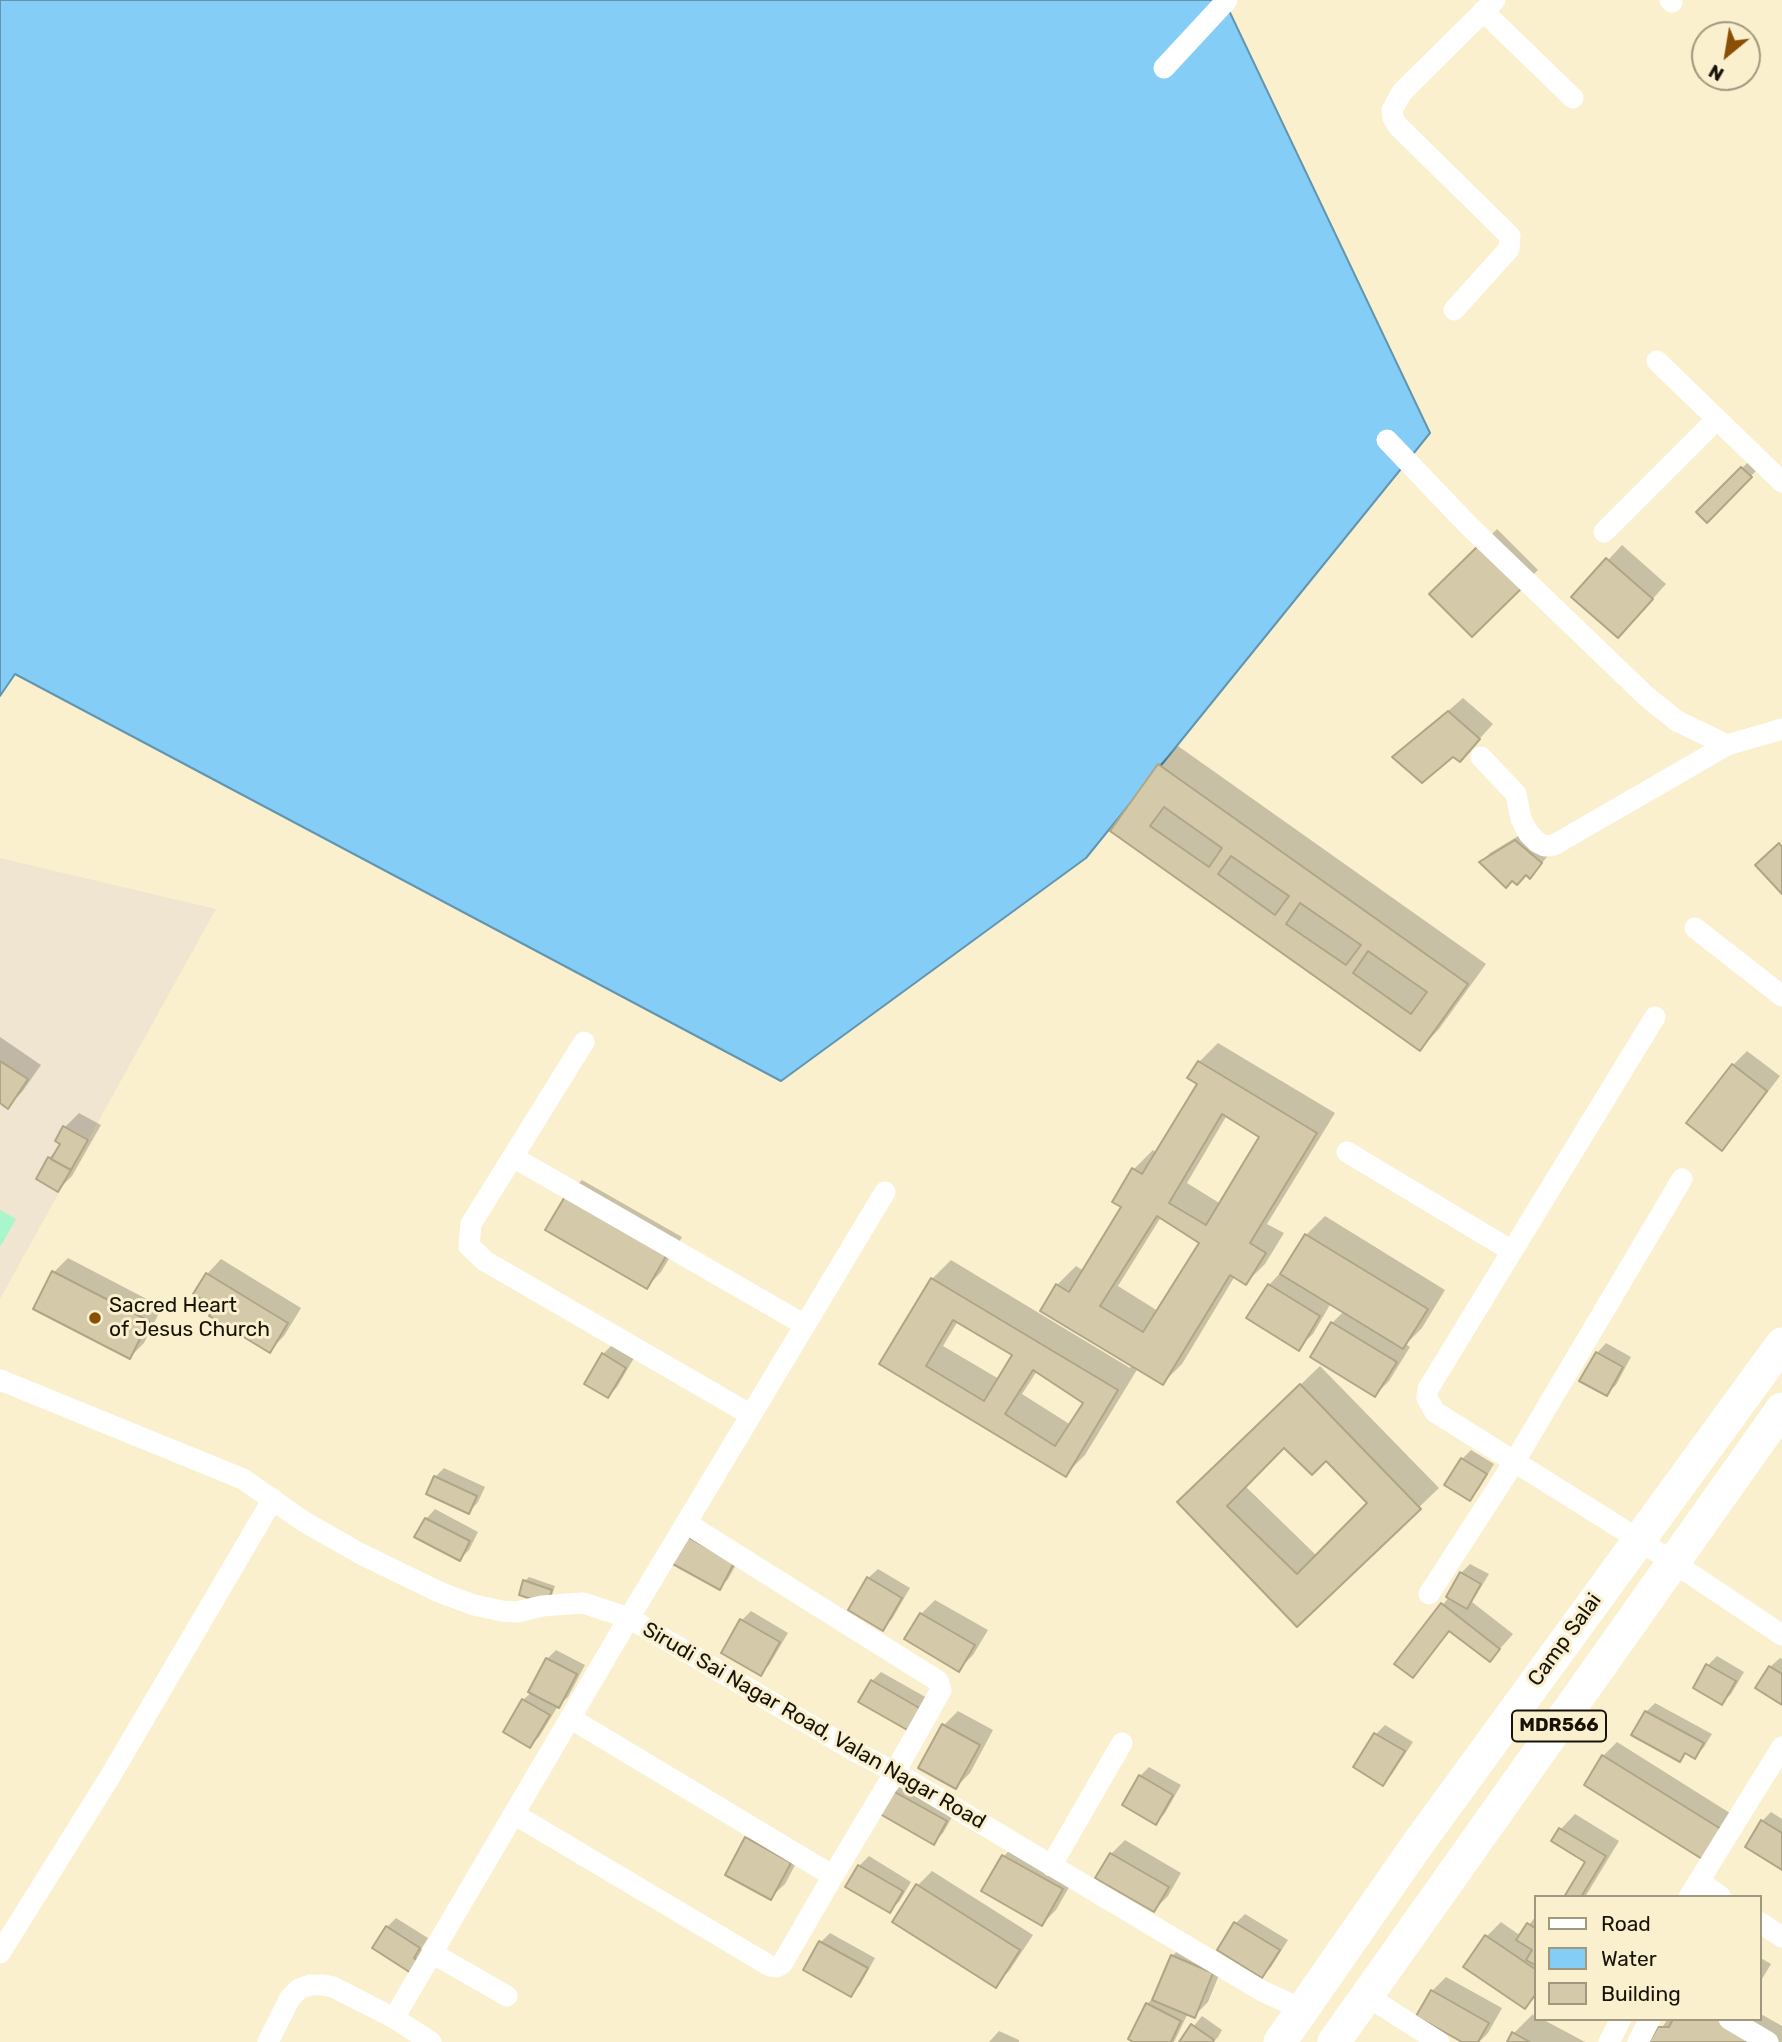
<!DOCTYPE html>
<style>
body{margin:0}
#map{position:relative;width:1782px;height:2042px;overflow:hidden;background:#fbf0ce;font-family:Rubik,sans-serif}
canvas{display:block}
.legend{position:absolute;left:1534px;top:1895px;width:228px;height:126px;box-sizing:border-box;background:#fbf0ce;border:2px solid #a0987f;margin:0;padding:9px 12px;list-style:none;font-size:21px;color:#171308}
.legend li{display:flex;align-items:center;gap:14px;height:35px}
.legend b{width:35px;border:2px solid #a0987f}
.north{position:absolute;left:1691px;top:21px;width:70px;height:70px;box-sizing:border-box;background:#fbf0ce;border:2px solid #a0987f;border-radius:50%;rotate:210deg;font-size:19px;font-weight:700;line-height:28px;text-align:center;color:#171308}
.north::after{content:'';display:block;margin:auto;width:24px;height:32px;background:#894f06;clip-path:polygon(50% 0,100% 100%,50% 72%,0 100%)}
</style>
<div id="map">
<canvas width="1782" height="2042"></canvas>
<ul class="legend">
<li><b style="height:9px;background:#fff"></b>Road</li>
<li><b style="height:19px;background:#83cdf7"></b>Water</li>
<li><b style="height:19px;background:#d4c9a9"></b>Building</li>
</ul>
<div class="north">N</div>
</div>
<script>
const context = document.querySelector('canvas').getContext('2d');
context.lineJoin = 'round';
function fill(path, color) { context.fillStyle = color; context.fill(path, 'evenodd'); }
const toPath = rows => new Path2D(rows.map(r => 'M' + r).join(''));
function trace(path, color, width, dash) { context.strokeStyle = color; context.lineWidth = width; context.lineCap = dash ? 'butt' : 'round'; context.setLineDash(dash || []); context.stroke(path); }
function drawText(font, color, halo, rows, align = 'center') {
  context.font = font + ' Rubik,sans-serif'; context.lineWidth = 6; context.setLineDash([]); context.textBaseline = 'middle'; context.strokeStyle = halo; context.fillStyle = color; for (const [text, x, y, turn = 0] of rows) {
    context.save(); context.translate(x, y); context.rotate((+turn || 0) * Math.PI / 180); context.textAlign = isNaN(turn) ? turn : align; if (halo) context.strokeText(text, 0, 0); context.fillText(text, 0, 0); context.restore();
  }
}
const education = toPath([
 [0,858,216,909,0,1299]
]);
const green = toPath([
 [0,1210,16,1219,0,1247]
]);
const water = toPath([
 [0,0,1224,0,1430,433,1086,858,781,1081,15,674,0,696,0,0]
]);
const shadow = toPath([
 [1751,459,1760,467,1707,520,1699,512],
 [1497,529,1538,570,1472,635,1432,594],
 [1622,545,1666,584,1632,622,1574,597],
 [1463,698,1493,724,1460,760,1453,755,1395,757],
 [1178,746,1486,964,1439,1029,1420,1049,1113,830,1159,765],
 [1525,832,1550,853,1539,867,1527,873,1481,862,1490,853],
 [0,1037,41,1065,22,1092,8,1106,0,1101],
 [1218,1043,1335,1113,1267,1224,1284,1233,1265,1264,1246,1283,1235,1276,1182,1364,1163,1383,1138,1368,1085,1455,1066,1474,881,1364,932,1279,951,1260,1130,1368,1132,1365,1057,1285,1076,1266,1084,1271,1123,1207,1134,1169,1153,1150,1157,1153,1199,1083,1190,1077,1199,1062],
 [1227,1115,1262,1136,1221,1204,1187,1183],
 [1161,1217,1201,1242,1158,1311,1118,1286],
 [958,1321,1014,1354,999,1379,943,1346],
 [1037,1371,1086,1402,1071,1425,1022,1394],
 [1747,1051,1780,1076,1736,1134,1722,1148,1733,1065],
 [79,1113,101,1125,72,1176,58,1190,49,1158,59,1149,65,1127],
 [582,1180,682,1237,661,1272,647,1287,568,1194],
 [1325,1216,1445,1290,1422,1328,1406,1344,1410,1347,1389,1381,1375,1395,1312,1356,1332,1323,1344,1311,1331,1303,1313,1334,1298,1348,1249,1318,1269,1285,1283,1270,1306,1235],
 [68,1258,162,1307,144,1343,130,1357,54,1272],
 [221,1259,301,1308,284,1336,270,1350,217,1306,207,1274],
 [1606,1343,1631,1357,1616,1385,1606,1394,1597,1353],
 [612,1345,634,1358,617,1387,608,1396,603,1354],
 [1320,1366,1439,1488,1297,1625,1198,1483],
 [1284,1446,1326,1459,1370,1503,1317,1556,1245,1486],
 [1471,1450,1494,1464,1479,1489,1470,1499,1462,1459],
 [444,1468,485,1487,478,1502,469,1512,435,1477],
 [435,1509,478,1532,469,1550,460,1559,426,1519],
 [696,1528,742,1554,728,1579,719,1588,687,1537],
 [1470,1564,1489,1574,1472,1602,1513,1634,1490,1660,1451,1630,1413,1675,1397,1663,1449,1597,1461,1573],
 [878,1569,910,1588,892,1619,883,1629,868,1578],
 [529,1577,555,1586,551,1598,525,1581],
 [935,1600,988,1630,973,1655,959,1669,921,1614],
 [751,1611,788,1633,769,1665,760,1674,742,1620],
 [556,1650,585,1665,568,1697,558,1706,539,1737,530,1746,523,1700,532,1692,547,1659],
 [1717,1656,1744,1672,1731,1694,1722,1703,1708,1665],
 [1780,1658,1782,1659,1782,1702,1758,1687,1770,1667],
 [881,1672,929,1699,909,1728,872,1681],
 [1655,1703,1712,1734,1704,1747,1695,1757,1687,1752,1679,1759,1646,1712],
 [958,1711,993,1730,970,1773,956,1787,944,1725],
 [1385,1725,1413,1742,1392,1774,1383,1783,1355,1766,1376,1734],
 [1617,1742,1733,1815,1716,1843,1603,1756],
 [1149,1767,1181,1785,1165,1813,1156,1823,1140,1776],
 [904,1782,955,1812,943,1833,934,1842,882,1813,895,1792],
 [1771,1812,1782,1819,1782,1868,1762,1821],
 [1575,1814,1619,1841,1585,1897,1566,1897,1588,1862,1553,1841,1561,1829],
 [761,1824,804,1848,785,1884,770,1898,747,1838],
 [1125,1840,1181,1873,1168,1896,1154,1910,1111,1854],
 [1018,1841,1076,1875,1056,1910,1042,1924,984,1890,1004,1856],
 [869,1856,911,1882,899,1902,889,1911,847,1886,859,1866],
 [932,1871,1033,1935,1009,1971,995,1985,895,1921,918,1885],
 [1245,1914,1288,1940,1271,1967,1262,1976,1236,1923],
 [1535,1917,1535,1997,1525,2007,1466,1967,1487,1936,1501,1922,1521,1936],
 [396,1918,428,1938,421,1949,429,1953,423,1963,374,1948,387,1927],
 [830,1933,875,1958,860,1985,851,1995,821,1942],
 [1187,1942,1226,1958,1208,2002,1194,2016,1188,2013,1174,2042,1137,2042,1147,2004,1156,1995,1172,1956],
 [1759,1957,1771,1964,1759,1984],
 [1446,1977,1502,2008,1488,2033,1479,2042,1465,2042,1432,1991],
 [1759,2013,1782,2026,1782,2042,1651,2042,1668,2019,1759,2019],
 [1533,2014,1535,2019,1542,2019,1585,2042,1509,2042,1514,2033],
 [1202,2016,1222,2030,1218,2037,1213,2042,1181,2042],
 [999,2031,1019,2040,1019,2042,989,2042]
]);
const building = toPath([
 [1741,467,1752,477,1707,523,1696,512,1741,467],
 [1482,542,1525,585,1472,637,1429,594,1482,542],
 [1606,558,1653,599,1618,638,1571,597,1606,558],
 [1448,711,1480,739,1460,762,1453,757,1422,783,1392,757,1448,711],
 [1158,764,1468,984,1420,1051,1110,831,1158,764],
 [1164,807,1222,848,1209,867,1150,826,1164,807],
 [1231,856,1289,896,1275,915,1218,874,1231,856],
 [1300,903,1361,945,1346,965,1286,924,1300,903],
 [1368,951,1427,992,1411,1014,1353,973,1368,951],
 [1515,840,1542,863,1530,879,1526,875,1517,885,1512,881,1506,888,1479,862,1515,840],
 [1779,843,1782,847,1782,894,1755,865,1779,843],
 [0,1061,28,1079,8,1109,0,1103,0,1061],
 [1198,1061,1317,1133,1250,1243,1266,1253,1246,1285,1230,1275,1163,1385,1040,1311,1056,1284,1069,1292,1121,1207,1112,1202,1132,1168,1142,1174,1197,1084,1187,1078,1198,1061],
 [1222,1114,1259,1137,1206,1225,1169,1203,1222,1114],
 [1157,1216,1199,1243,1143,1332,1100,1306,1157,1216],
 [1732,1064,1767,1091,1722,1151,1686,1123,1732,1064],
 [63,1126,88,1140,71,1170,51,1159,60,1144,55,1141,63,1126],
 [48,1157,71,1170,58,1192,36,1179,48,1157],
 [567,1193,669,1251,647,1289,545,1230,567,1193],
 [1305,1234,1428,1309,1403,1349,1280,1274,1305,1234],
 [52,1271,149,1321,130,1359,33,1309,52,1271],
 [206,1273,288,1323,270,1353,209,1316,215,1307,193,1294,206,1273],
 [931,1278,1118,1390,1066,1477,879,1364,931,1278],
 [953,1320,1012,1355,984,1401,926,1366,953,1320],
 [1033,1370,1083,1403,1055,1446,1005,1414,1033,1370],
 [1268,1284,1320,1316,1299,1351,1246,1318,1268,1284],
 [1331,1322,1397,1362,1375,1397,1310,1357,1331,1322],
 [1596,1352,1623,1367,1607,1396,1579,1381,1596,1352],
 [602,1353,626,1368,608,1398,584,1384,602,1353],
 [1300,1384,1421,1509,1297,1627,1177,1502,1300,1384],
 [1284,1448,1312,1475,1326,1461,1367,1503,1297,1574,1227,1506,1284,1448],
 [1461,1458,1487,1474,1470,1501,1444,1485,1461,1458],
 [434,1476,477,1496,469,1514,426,1494,434,1476],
 [425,1518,470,1541,460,1561,414,1537,425,1518],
 [686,1536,734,1563,720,1590,671,1563,686,1536],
 [1460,1572,1481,1584,1467,1609,1446,1597,1460,1572],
 [867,1577,902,1598,883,1631,848,1610,867,1577],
 [523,1580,552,1590,547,1604,519,1595,523,1580],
 [1441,1603,1500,1649,1490,1662,1449,1631,1413,1678,1394,1664,1441,1603],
 [920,1613,975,1645,959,1672,904,1639,920,1613],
 [740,1619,780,1642,761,1676,721,1653,740,1619],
 [546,1658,577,1674,559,1708,528,1692,546,1658],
 [1706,1664,1736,1681,1722,1705,1693,1688,1706,1664],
 [1769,1666,1782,1674,1782,1705,1755,1688,1769,1666],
 [871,1680,921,1709,909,1731,858,1702,871,1680],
 [522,1699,550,1715,530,1748,503,1732,522,1699],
 [1645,1711,1704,1743,1695,1759,1685,1753,1680,1762,1631,1735,1645,1711],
 [942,1724,980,1745,956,1789,918,1768,942,1724],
 [1374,1733,1405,1751,1383,1786,1353,1767,1374,1733],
 [1602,1755,1721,1829,1702,1859,1584,1785,1602,1755],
 [1139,1775,1173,1795,1156,1825,1122,1805,1139,1775],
 [893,1791,947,1821,934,1845,880,1814,893,1791],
 [1761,1820,1782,1833,1782,1870,1745,1847,1761,1820],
 [1559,1828,1606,1856,1581,1897,1564,1897,1585,1862,1551,1841,1559,1828],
 [745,1837,791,1863,771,1900,725,1875,745,1837],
 [1110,1853,1169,1887,1154,1912,1095,1878,1110,1853],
 [1002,1855,1063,1889,1042,1926,981,1891,1002,1855],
 [858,1865,903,1891,890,1913,845,1887,858,1865],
 [916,1884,1020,1950,996,1988,892,1922,916,1884],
 [1234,1922,1280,1950,1262,1978,1217,1950,1234,1922],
 [1527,1923,1535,1928,1535,1965,1526,1960,1532,1950,1516,1940,1527,1923],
 [386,1926,420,1948,414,1958,421,1963,414,1975,372,1948,386,1926],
 [1485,1935,1535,1969,1535,1995,1525,2009,1463,1967,1485,1935],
 [819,1941,868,1968,851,1997,803,1970,819,1941],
 [1171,1955,1213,1973,1195,2018,1152,2000,1171,1955],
 [1431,1990,1489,2023,1478,2042,1462,2042,1416,2016,1431,1990],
 [1146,2003,1181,2021,1171,2042,1133,2042,1128,2039,1146,2003],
 [1673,2019,1719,2019,1758,2042,1649,2042,1658,2027,1669,2027,1673,2019],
 [1191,2024,1214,2040,1213,2042,1179,2042,1191,2024],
 [1512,2032,1530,2042,1507,2042,1512,2032]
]);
const minor = toPath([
 [1670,0,1672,2],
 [1483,11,1573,98],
 [1164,68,1227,0],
 [1454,310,1509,249,1510,236,1398,126,1393,118,1392,110,1402,92,1495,0],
 [1657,361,1782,482],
 [1387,440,1468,525,1647,697,1677,721,1727,745],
 [1604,532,1716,420],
 [1481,757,1516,794,1521,819,1529,834,1537,842,1545,846,1554,845,1727,745,1782,729],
 [1695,928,1782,996],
 [1655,1017,1428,1389,1427,1398,1435,1412,1638,1539,1782,1635],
 [584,1042,471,1224,469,1246,485,1261,751,1415],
 [1347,1152,1512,1251],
 [513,1157,805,1325],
 [0,1380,243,1479,303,1521,359,1553,439,1592,474,1605,502,1611,517,1612,542,1606,583,1603,629,1618,858,1753,895,1772,1262,1991,1302,2009],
 [1429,1594,1515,1461,1682,1179],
 [570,1718,833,1876,895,1772,941,1690,938,1681,686,1523],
 [514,1814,770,1966,776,1967,782,1964,833,1876],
 [1051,1866,1122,1743],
 [1699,1881,1721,1897],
 [1689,1897,1782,1747],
 [1759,1922,1782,1937],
 [0,1953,111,1775,273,1499],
 [432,1953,507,1996],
 [1367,1996,1439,2042],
 [394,2018,629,1618,885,1192],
 [1729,2019,1768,2042],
 [268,2042,290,1998,299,1989,310,1985,324,1985,333,1987,394,2018,431,2042],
 [1609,2042,1621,2019],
 [1638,2042,1650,2019]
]);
const primary = toPath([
 [1280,2042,1417,1845,1782,1344],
 [1334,2042,1782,1409]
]);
const markers = [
 [95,1318,7,"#894f06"]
];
const shields = [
 [1559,1726,94]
];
const shieldNames = [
 ["MDR566",1559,1726]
];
const poiNames = [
 ["Sacred Heart",109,1306],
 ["of Jesus Church",109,1330]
];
const streetNames = [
 ["Camp Salai",1565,1640,-54],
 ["Sirudi Sai Nagar Road, Valan Nagar Road",814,1726,30]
];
fill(education, '#f0e5d0');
fill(green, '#a9f5cc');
fill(water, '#83cdf7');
trace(water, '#6395af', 2);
fill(shadow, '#0003');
fill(building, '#d4c9a9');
trace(building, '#b0a686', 2);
trace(minor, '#fff', 21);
trace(primary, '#fff', 33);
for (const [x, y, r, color] of markers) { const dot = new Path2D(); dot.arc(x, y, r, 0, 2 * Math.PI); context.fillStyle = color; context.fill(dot); trace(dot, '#fbf0ce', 2.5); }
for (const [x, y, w] of shields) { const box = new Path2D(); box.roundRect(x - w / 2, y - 15.5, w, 31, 5); context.fillStyle = '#fbf0ce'; context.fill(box); trace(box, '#171308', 2); }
drawText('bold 19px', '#171308', null, shieldNames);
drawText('21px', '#171308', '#fbf0ce', poiNames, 'left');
drawText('21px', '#171308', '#fbf0ce', streetNames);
</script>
